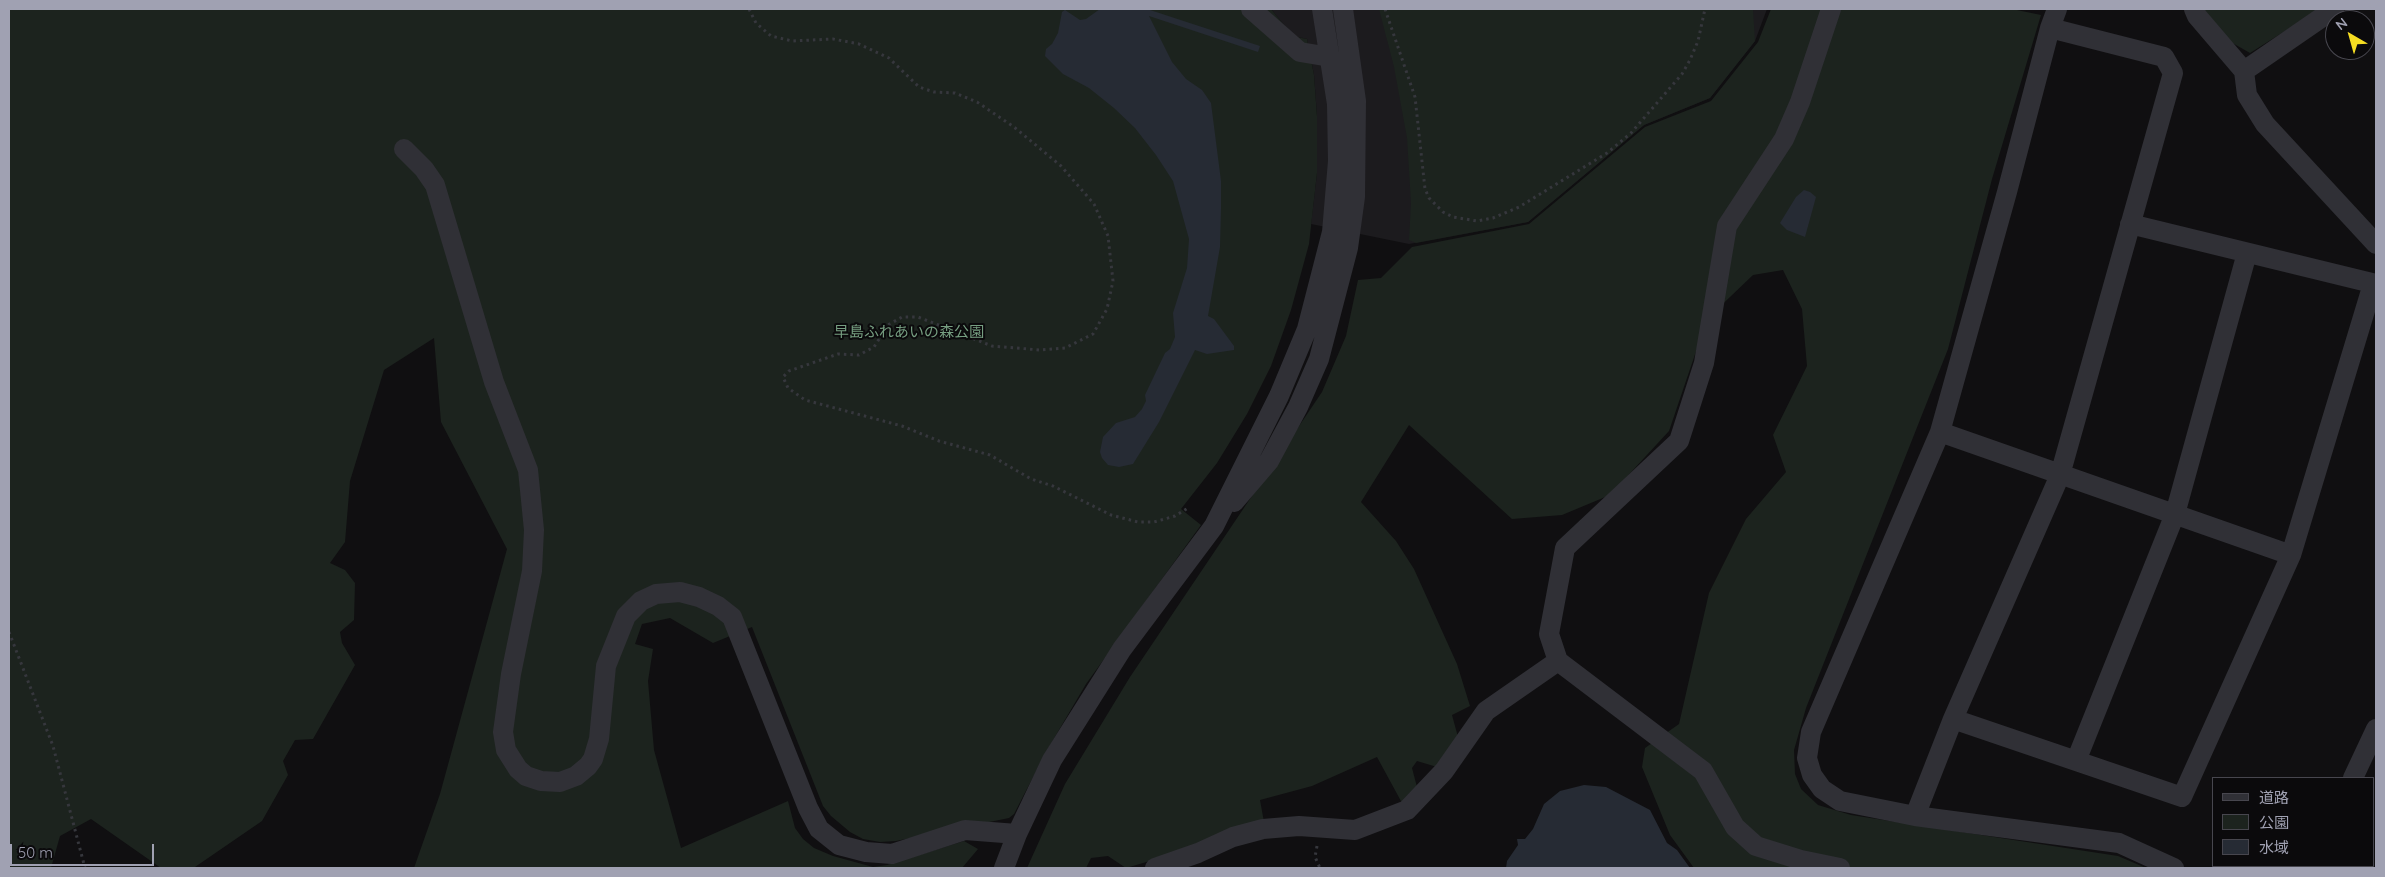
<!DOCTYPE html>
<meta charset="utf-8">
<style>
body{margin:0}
#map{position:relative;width:2385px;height:877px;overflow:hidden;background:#100f11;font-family:Quicksand,"Noto Sans JP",sans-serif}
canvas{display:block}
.frame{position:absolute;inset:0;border:10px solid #a0a1b2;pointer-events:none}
.legend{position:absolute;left:2212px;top:777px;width:162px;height:90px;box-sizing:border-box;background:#0b0a0c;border:1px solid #47464e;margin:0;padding:6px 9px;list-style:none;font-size:15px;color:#a0a1b2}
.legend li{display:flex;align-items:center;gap:10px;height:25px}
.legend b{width:25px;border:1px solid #47464e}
.north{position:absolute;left:2325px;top:10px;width:50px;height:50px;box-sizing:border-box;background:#0b0a0c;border:1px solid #47464e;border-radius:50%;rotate:322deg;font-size:14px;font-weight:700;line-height:20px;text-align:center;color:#a0a1b2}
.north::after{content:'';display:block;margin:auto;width:18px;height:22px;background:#f6dd22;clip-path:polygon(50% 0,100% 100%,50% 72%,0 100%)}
.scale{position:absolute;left:10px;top:844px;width:144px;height:22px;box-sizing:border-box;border:2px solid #a0a1b2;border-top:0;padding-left:6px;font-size:15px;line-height:18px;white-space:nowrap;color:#a0a1b2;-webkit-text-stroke:4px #0b0a0c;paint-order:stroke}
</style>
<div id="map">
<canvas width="2385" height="877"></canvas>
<div class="frame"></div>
<ul class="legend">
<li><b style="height:6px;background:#303036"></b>道路</li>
<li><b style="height:14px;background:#1c231e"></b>公園</li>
<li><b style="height:14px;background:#262b34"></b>水域</li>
</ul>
<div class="north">N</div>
<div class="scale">50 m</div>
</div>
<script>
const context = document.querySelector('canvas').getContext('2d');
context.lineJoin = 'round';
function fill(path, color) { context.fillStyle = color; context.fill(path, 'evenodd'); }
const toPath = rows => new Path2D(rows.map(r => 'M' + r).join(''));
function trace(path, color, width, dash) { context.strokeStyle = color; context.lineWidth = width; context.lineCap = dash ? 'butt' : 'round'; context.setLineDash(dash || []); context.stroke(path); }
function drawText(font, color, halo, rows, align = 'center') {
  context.font = font + ' Quicksand,"Noto Sans JP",sans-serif'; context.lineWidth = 4; context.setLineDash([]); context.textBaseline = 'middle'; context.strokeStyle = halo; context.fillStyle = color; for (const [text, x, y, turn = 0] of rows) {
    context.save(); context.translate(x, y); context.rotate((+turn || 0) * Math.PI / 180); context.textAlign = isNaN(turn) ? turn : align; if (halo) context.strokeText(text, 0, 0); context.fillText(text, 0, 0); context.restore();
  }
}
const built = toPath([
 [1271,9,1767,9,1755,41,1710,98,1644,125,1528,222,1409,244,1311,224,1317,173,1317,116,1314,75,1307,39,1293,36]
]);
const green = toPath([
 [9,9,1271,9,1293,36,1307,39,1314,75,1317,116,1317,173,1309,244,1291,310,1271,366,1247,414,1217,463,1181,509,1201,525,1086,684,1046,752,1014,814,1009,818,896,841,880,842,863,839,850,832,831,816,823,806,752,627,713,643,670,618,642,624,635,644,653,649,648,681,654,750,681,848,788,801,795,828,803,839,814,848,833,856,873,867,887,865,964,841,978,849,962,868,414,868,440,794,507,549,441,422,434,338,384,370,350,481,345,542,330,563,345,570,355,583,354,620,340,632,342,643,355,665,313,739,295,740,283,761,288,775,262,821,195,867,161,868,91,819,60,836,51,868,9,868],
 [1379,9,1753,9,1755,41,1710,98,1644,125,1528,222,1416,243,1409,240,1411,203,1407,138,1394,67],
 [1771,9,2012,9,2041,15,1992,179,1948,349,1806,708,1794,750,1795,774,1801,789,1818,805,1851,815,2118,856,2146,868,1694,868,1670,835,1642,767,1645,748,1679,724,1709,593,1746,519,1786,472,1773,435,1807,366,1802,309,1783,270,1753,275,1707,319,1669,431,1610,495,1562,515,1512,519,1409,425,1361,502,1396,541,1414,569,1457,664,1470,706,1452,715,1458,737,1437,767,1417,761,1412,768,1417,787,1402,803,1377,757,1312,786,1260,800,1264,822,1184,851,1126,868,1108,856,1091,858,1086,868,1027,868,1065,784,1130,677,1322,392,1346,336,1358,280,1381,278,1412,247,1529,224,1645,127,1711,101,1758,42],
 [2203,9,2320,9,2250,53,2229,41]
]);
const water = toPath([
 [1100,9,1147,9,1260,46,1258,52,1149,16,1172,62,1186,79,1202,90,1211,103,1221,181,1221,209,1220,247,1208,316,1214,319,1234,346,1234,350,1207,354,1195,350,1159,422,1133,464,1119,467,1108,465,1102,458,1100,452,1103,437,1116,423,1135,417,1142,409,1146,401,1145,395,1165,353,1170,349,1175,337,1173,313,1187,268,1189,239,1173,181,1156,155,1135,128,1114,108,1089,88,1063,74,1045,56,1046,49,1052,44,1058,33,1062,12,1065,10,1080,20,1086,19],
 [1804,190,1810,192,1816,197,1805,237,1787,230,1780,223,1796,197],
 [1584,785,1606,787,1650,810,1667,843,1677,850,1690,868,1506,868,1507,861,1518,845,1517,839,1525,839,1533,829,1544,804,1560,791]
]);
const path = toPath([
 [749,9,756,23,771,36,792,41,833,39,859,44,889,58,919,87,934,92,955,93,977,102,1014,127,1061,166,1094,204,1108,236,1113,281,1107,309,1093,334,1065,348,1040,350,992,346,918,317,902,317,888,325,874,347,859,355,838,354,789,371,783,377,788,388,805,400,902,426,939,441,990,455,1031,479,1053,486,1111,515,1138,522,1154,522,1175,516,1188,508],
 [1385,9,1415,97,1425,189,1429,198,1443,212,1453,217,1477,221,1493,218,1519,207,1607,153,1631,133,1682,74,1690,60,1698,41,1705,9],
 [9,632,53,746,85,868],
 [1317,846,1315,857,1320,868]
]);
const minor = toPath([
 [1251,9,1300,52,1330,57],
 [1831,9,1800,102,1784,139,1727,226,1704,363,1679,441,1565,548,1549,634,1558,661,1703,771,1735,827,1756,846,1801,860,1840,868],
 [2057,9,2050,28,2007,192,1940,432,1811,732,1807,758,1812,775,1822,789,1840,801,1915,816,2119,843,2174,868],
 [2194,9,2197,16,2244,71],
 [2334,9,2244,71,2247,95,2265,124,2376,244],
 [404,149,424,169,435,185,494,382,528,470,534,530,532,571,511,674,503,732,506,750,518,769,526,776,541,781,560,782,576,776,588,766,593,759,599,739,606,666,626,616,641,601,656,594,680,592,699,597,718,606,732,617,808,808,819,829,839,845,866,852,892,854,965,830,1017,834],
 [2130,224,2376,284],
 [1940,432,2291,555],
 [1234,502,1269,461,1298,407,1319,359,1348,248,1355,197,1356,101,1343,9],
 [1953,719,2182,797,2291,555,2373,284],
 [2076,761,2175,514,2247,253],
 [2353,778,2376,729],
 [1915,816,1953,719,2060,475,2173,73,2164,57,2050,28],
 [1004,868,1017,834,1052,760,1122,649,1214,526,1279,396,1307,329,1332,232,1338,161,1337,104,1322,9],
 [1155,868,1198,853,1233,837,1263,829,1299,826,1355,830,1407,810,1444,771,1486,711,1558,661],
 [2310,868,2312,866]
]);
const parkNames = [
 ["早島ふれあいの森公園",909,332]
];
fill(built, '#1c1b1e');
fill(green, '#1c231e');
fill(water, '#262b34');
trace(path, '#36373d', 3, [2.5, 4]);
trace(minor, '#303036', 20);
drawText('15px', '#769e81', '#0b0a0c', parkNames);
</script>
